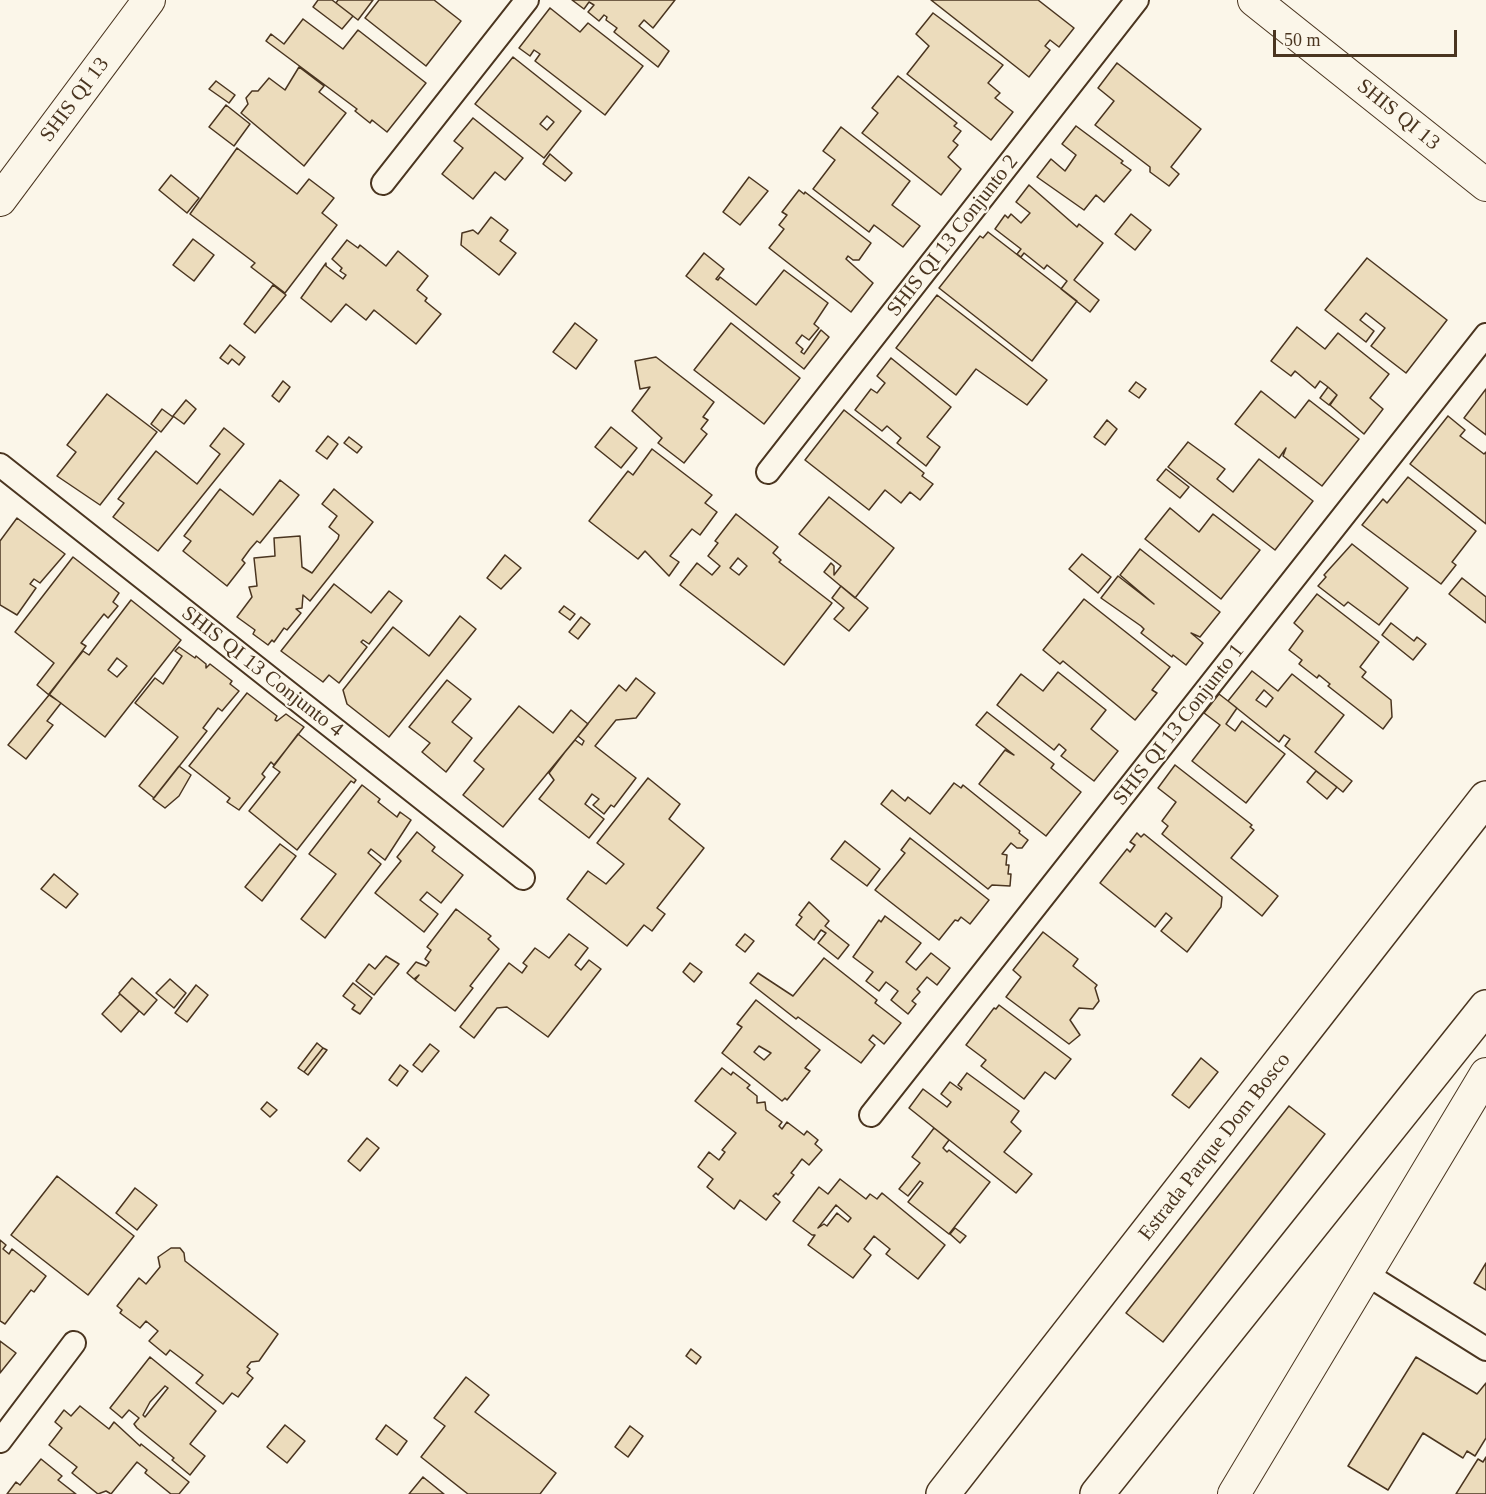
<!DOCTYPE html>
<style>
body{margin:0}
#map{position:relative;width:1486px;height:1494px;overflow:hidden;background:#fbf6e9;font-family:"Times New Roman",serif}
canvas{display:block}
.scale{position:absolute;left:1273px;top:30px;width:184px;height:27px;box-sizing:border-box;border:3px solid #4a3520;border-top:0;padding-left:8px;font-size:18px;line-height:21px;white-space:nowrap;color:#4a3520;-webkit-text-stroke:4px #fbf6e9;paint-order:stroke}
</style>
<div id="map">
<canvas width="1486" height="1494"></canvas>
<div class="scale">50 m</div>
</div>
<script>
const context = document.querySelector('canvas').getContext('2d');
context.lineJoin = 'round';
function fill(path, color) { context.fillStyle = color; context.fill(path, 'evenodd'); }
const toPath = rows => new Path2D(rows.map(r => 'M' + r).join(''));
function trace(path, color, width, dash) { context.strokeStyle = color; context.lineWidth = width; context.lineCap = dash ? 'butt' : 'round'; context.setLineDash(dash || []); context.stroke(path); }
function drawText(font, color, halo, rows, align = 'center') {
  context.font = font + ' "Times New Roman",serif'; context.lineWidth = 4.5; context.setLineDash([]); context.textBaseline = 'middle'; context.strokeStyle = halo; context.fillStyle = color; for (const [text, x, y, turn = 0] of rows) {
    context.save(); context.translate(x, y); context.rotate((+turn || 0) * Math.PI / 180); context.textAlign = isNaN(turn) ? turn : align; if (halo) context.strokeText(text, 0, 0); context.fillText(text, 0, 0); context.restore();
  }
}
const building = toPath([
 [318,0,332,0,353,16,342,29,313,7,318,0],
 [338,0,373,0,358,20,336,3,338,0],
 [379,0,434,0,461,21,426,66,365,18,379,0],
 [572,0,675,0,653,28,644,20,639,26,669,51,658,67,614,32,617,28,606,20,607,17,604,15,599,21,588,12,594,5,589,2,584,9,572,0],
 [931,0,1038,0,1074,28,1059,47,1050,40,1045,46,1050,50,1029,77,931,0],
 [550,8,580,32,588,23,643,66,605,115,535,61,540,54,534,50,530,56,519,48,550,8],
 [933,13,1003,65,988,83,1000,93,995,98,1013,112,991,140,907,74,929,46,916,34,933,13],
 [303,19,343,49,358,30,426,83,387,132,372,120,370,123,355,111,357,109,266,41,271,34,284,44,303,19],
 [513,57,581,111,544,158,475,104,513,57],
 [547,116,554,122,547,130,540,124,547,116],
 [1117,63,1201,129,1171,167,1179,174,1169,186,1150,172,1150,167,1095,125,1114,101,1098,88,1117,63],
 [299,67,324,86,319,92,346,113,304,166,241,113,248,104,246,98,252,91,258,91,269,78,285,90,299,67],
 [898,76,957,123,954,126,961,131,953,141,958,145,948,157,961,169,941,195,862,133,878,113,872,108,898,76],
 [216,81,235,95,229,103,209,89,216,81],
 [226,105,250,124,234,146,209,127,226,105],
 [473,118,523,158,505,180,495,172,473,199,442,174,463,148,454,141,473,118],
 [1076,126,1123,161,1121,163,1131,170,1104,202,1096,195,1084,210,1037,177,1051,159,1065,171,1076,155,1062,144,1076,126],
 [841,127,910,181,892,205,920,226,903,247,874,225,869,232,813,189,835,160,823,151,841,127],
 [237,148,297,194,309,179,334,198,322,213,337,225,285,293,251,267,255,263,190,214,237,148],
 [550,154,572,173,565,181,543,164,550,154],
 [171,175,199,198,187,213,159,190,171,175],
 [749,177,768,191,740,225,723,212,749,177],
 [1029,185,1077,227,1079,224,1103,243,1074,280,1099,300,1090,312,1061,289,1067,281,1047,265,1044,269,1024,253,1021,257,1017,254,1021,249,995,229,1005,215,1008,218,1011,214,1021,223,1030,213,1016,202,1029,185],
 [799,190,804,194,805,192,871,243,859,260,853,260,848,256,846,259,873,283,851,312,769,248,784,229,779,225,787,215,782,212,799,190],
 [1131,214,1151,230,1135,250,1115,234,1131,214],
 [491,217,508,230,500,241,516,253,499,275,461,245,462,233,473,230,478,234,491,217],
 [988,232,1077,301,1032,361,939,288,980,236,983,238,988,232],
 [193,239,214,255,194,281,173,265,193,239],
 [347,240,358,248,360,245,386,266,398,251,428,276,417,290,427,298,425,301,441,314,416,344,374,310,366,320,346,304,331,322,301,298,326,263,326,266,343,279,346,275,340,271,342,268,332,259,347,240],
 [704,253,724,269,716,279,718,280,720,277,756,305,784,270,828,303,814,324,819,328,809,340,802,335,796,343,803,349,801,352,804,354,821,330,829,337,804,369,686,276,704,253],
 [1367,258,1447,320,1406,373,1371,346,1385,328,1366,313,1360,320,1374,331,1366,342,1325,310,1367,258],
 [273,285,286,295,255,333,244,324,273,285],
 [937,295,1047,380,1027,405,976,369,956,395,896,348,937,295],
 [575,323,597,340,576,369,553,352,575,323],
 [731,323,800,378,764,424,694,370,731,323],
 [1297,327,1325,349,1338,333,1389,374,1370,398,1383,409,1364,434,1330,405,1337,395,1328,387,1320,381,1315,388,1295,371,1291,376,1271,361,1297,327],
 [230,345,245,357,239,365,232,359,228,364,220,358,230,345],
 [656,357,714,402,703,417,708,420,701,429,707,434,684,463,658,443,662,438,632,411,650,387,640,389,635,361,656,357],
 [891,358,951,407,927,437,940,447,926,466,897,443,901,438,887,426,882,431,855,410,871,389,877,393,885,383,877,376,891,358],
 [283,381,290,387,279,402,272,396,283,381],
 [1136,382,1146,389,1139,398,1129,391,1136,382],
 [1328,387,1337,395,1329,405,1320,398,1328,387],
 [1486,389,1486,435,1464,418,1486,389],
 [1261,391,1295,418,1309,400,1359,439,1322,486,1283,456,1286,448,1279,458,1235,424,1261,391],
 [107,394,157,432,100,505,57,476,76,452,67,445,107,394],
 [186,400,196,409,184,424,173,416,186,400],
 [162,409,173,417,161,432,151,424,162,409],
 [844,410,924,473,922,476,933,484,920,500,910,492,901,503,885,490,869,510,805,460,844,410],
 [1448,416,1465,430,1460,436,1484,454,1486,452,1486,524,1410,464,1448,416],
 [1107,420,1117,429,1105,445,1094,437,1107,420],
 [611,427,637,448,621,468,595,447,611,427],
 [224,428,244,444,158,551,113,517,124,503,118,499,156,451,197,484,220,454,210,446,224,428],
 [328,436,338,444,327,459,316,451,328,436],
 [349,437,362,447,357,453,344,443,349,437],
 [1188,442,1225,469,1217,479,1233,492,1259,459,1313,501,1275,550,1168,467,1188,442],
 [652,449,712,495,705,503,717,512,700,535,692,529,670,556,679,562,669,576,645,551,638,559,589,521,628,471,633,475,652,449],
 [1166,469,1189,487,1180,498,1157,480,1166,469],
 [1408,477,1476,531,1452,562,1456,565,1441,584,1362,525,1383,499,1387,503,1408,477],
 [280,480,299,495,260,543,257,541,250,549,242,560,245,563,227,586,183,551,191,541,184,536,220,489,253,515,280,480],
 [334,489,373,522,310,601,303,595,302,608,296,609,301,613,287,630,284,628,274,642,272,640,268,645,253,634,255,630,237,617,252,597,249,587,257,586,254,558,275,556,274,538,300,536,302,567,312,573,338,539,339,535,329,527,337,516,322,504,334,489],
 [829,497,894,548,855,598,824,572,831,563,834,566,834,575,841,566,799,534,829,497],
 [1170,508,1199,532,1213,514,1260,550,1221,599,1145,539,1170,508],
 [736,514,778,547,773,553,781,560,779,562,832,603,784,665,680,585,697,563,712,575,720,566,708,556,718,543,715,541,736,514],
 [738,558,747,566,739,575,730,568,738,558],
 [17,518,65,554,40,583,34,579,30,584,36,588,17,615,0,605,0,541,17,518],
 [1352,544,1408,588,1379,625,1348,602,1344,606,1318,586,1326,577,1324,575,1352,544],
 [1140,549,1220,612,1200,637,1191,633,1203,643,1186,665,1173,655,1172,657,1141,633,1144,629,1141,626,1101,598,1118,576,1154,604,1120,575,1140,549],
 [1082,554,1111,577,1098,593,1069,569,1082,554],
 [505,555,521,568,501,589,487,578,505,555],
 [73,557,119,593,113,602,118,606,108,618,104,614,81,643,86,646,49,695,37,685,54,663,15,632,73,557],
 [1462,578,1486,597,1486,623,1449,594,1462,578],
 [334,584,371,613,389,591,402,601,369,644,363,640,361,642,367,647,339,683,329,675,323,682,281,651,334,584],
 [841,586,868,608,849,631,834,619,844,608,832,598,841,586],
 [1317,594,1379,642,1360,667,1366,672,1362,677,1391,700,1392,717,1383,729,1328,686,1330,684,1319,675,1317,678,1299,664,1302,660,1289,650,1303,631,1294,623,1317,594],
 [1084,599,1170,667,1152,690,1157,693,1135,720,1063,661,1060,664,1043,650,1084,599],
 [131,600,181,640,105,737,49,694,83,651,89,655,131,600],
 [117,658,127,666,117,677,108,670,117,658],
 [564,606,575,614,570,620,559,612,564,606],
 [460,616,476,629,389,737,347,704,343,690,393,627,429,656,460,616],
 [581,617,590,624,578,639,569,632,581,617],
 [1391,623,1414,641,1417,637,1426,644,1413,660,1382,635,1391,623],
 [179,647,195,658,196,656,206,664,206,668,210,664,232,681,230,684,239,691,222,711,218,708,203,728,207,731,154,798,139,786,178,737,135,703,155,678,163,684,182,656,175,651,179,647],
 [1252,671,1278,691,1292,674,1344,715,1315,752,1352,781,1343,792,1285,746,1290,739,1284,735,1279,742,1228,701,1252,671],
 [1264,690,1273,698,1266,707,1256,700,1264,690],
 [1058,672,1106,710,1091,729,1118,751,1094,781,1061,756,1066,750,1059,744,1054,750,997,705,1021,674,1043,691,1058,672],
 [636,678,655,693,636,718,616,720,595,746,636,778,614,807,611,805,604,814,593,805,599,799,592,794,585,804,604,819,589,838,539,799,554,780,549,773,565,752,575,740,582,745,584,741,578,736,619,685,626,691,636,678],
 [447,680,471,699,452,722,472,738,446,772,422,752,430,743,409,727,447,680],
 [247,693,277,716,275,720,277,721,286,714,304,727,274,765,271,762,262,774,265,777,239,810,227,802,230,798,189,766,247,693],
 [1219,694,1237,708,1226,724,1235,731,1242,721,1285,754,1246,803,1192,761,1220,725,1204,713,1219,694],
 [49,695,61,703,47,721,53,725,26,759,8,745,49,695],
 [519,706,553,733,571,710,588,724,503,827,463,795,484,769,474,761,519,706],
 [987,712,1054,764,1051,768,1081,792,1046,836,979,784,1005,750,1014,755,976,725,987,712],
 [298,734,356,780,354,783,351,781,297,850,249,811,280,772,273,767,298,734],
 [1175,765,1252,825,1250,827,1254,830,1231,858,1278,896,1262,916,1162,834,1168,826,1162,821,1176,802,1158,788,1175,765],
 [179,766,191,775,179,796,165,808,153,799,179,766],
 [1316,771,1337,787,1327,799,1307,782,1316,771],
 [648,778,680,804,669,819,704,848,657,908,665,914,652,931,644,925,627,946,567,899,588,871,606,884,624,864,597,843,648,778],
 [954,783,961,788,963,785,1020,831,1019,833,1028,840,1022,848,1017,848,1011,843,1002,854,1007,855,1006,865,1009,865,1008,874,1011,874,1010,886,992,885,988,889,881,804,892,790,905,801,908,797,930,814,954,783],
 [362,785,380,799,378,802,397,817,400,812,411,820,385,860,371,849,368,853,381,864,325,938,301,919,336,874,309,854,362,785],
 [417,832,435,847,432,851,463,875,441,903,427,892,420,900,438,914,424,932,375,893,401,861,397,857,417,832],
 [1137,833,1141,837,1144,834,1222,897,1221,907,1187,952,1161,931,1172,918,1166,913,1155,927,1100,883,1127,849,1130,852,1135,845,1130,842,1137,833],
 [910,838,989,900,970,924,961,917,958,921,955,920,939,940,875,890,905,853,901,850,910,838],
 [845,841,880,869,867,886,831,859,845,841],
 [280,844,296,856,262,901,245,887,280,844],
 [54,874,78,894,66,908,41,889,54,874],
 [809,902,829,921,825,926,849,945,838,959,818,943,826,933,821,930,814,940,796,925,802,917,799,915,809,902],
 [456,909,491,936,488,939,499,949,470,986,473,988,455,1011,415,980,419,975,414,979,407,973,416,962,426,966,429,962,425,959,431,950,427,947,456,909],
 [885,916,921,943,906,962,916,970,931,953,950,968,937,985,927,977,917,989,920,992,912,1001,916,1004,908,1014,891,1000,898,991,886,982,879,991,866,981,873,972,853,957,879,920,881,922,885,916],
 [1043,932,1078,959,1073,966,1097,985,1095,988,1099,1001,1093,1009,1079,1008,1070,1020,1080,1035,1069,1044,1006,997,1021,977,1013,970,1043,932],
 [569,934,588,948,575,965,581,970,589,960,601,969,548,1037,507,1007,497,1008,474,1038,460,1027,509,963,522,973,527,966,523,963,535,948,549,958,569,934],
 [745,934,754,941,745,952,736,945,745,934],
 [386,956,399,964,374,995,356,981,369,964,375,969,386,956],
 [824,958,877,1000,875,1003,901,1023,884,1044,873,1035,869,1040,875,1045,861,1063,798,1017,796,1019,750,983,758,973,793,996,824,958],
 [690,963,702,972,694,982,683,972,690,963],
 [132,978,157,1000,144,1015,119,993,132,978],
 [170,979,186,993,174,1008,156,993,170,979],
 [353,983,372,998,360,1014,352,1009,355,1005,343,996,353,983],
 [196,985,208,995,187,1022,175,1013,196,985],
 [120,994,139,1011,121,1032,102,1014,120,994],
 [756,1000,820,1050,805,1068,810,1071,787,1100,785,1098,782,1101,722,1053,742,1027,737,1024,756,1000],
 [759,1046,771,1053,764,1060,754,1052,759,1046],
 [999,1005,1071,1059,1055,1079,1045,1072,1024,1099,981,1066,986,1060,966,1045,994,1008,996,1009,999,1005],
 [317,1043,323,1048,304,1072,298,1068,317,1043],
 [430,1044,439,1051,422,1072,413,1065,430,1044],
 [323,1048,327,1050,308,1075,304,1072,323,1048],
 [1201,1058,1218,1072,1189,1108,1172,1095,1201,1058],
 [400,1065,408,1071,397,1086,389,1080,400,1065],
 [722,1068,731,1075,733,1072,750,1085,747,1088,757,1096,757,1103,765,1102,766,1110,782,1122,779,1126,782,1129,787,1122,804,1135,807,1131,818,1140,815,1144,822,1150,809,1165,802,1159,796,1167,791,1173,794,1175,778,1195,776,1193,773,1196,780,1202,766,1220,740,1200,734,1209,707,1187,713,1179,698,1167,709,1152,719,1160,725,1152,722,1150,736,1133,695,1101,722,1068],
 [967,1073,1019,1111,1011,1122,1021,1131,1004,1152,1032,1174,1016,1193,909,1108,923,1089,947,1107,951,1102,941,1094,950,1082,961,1090,962,1088,958,1085,967,1073],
 [267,1102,277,1110,270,1117,261,1109,267,1102],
 [1289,1106,1325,1134,1163,1342,1126,1313,1289,1106],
 [934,1128,949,1140,943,1148,947,1152,949,1150,990,1182,949,1234,908,1202,923,1183,920,1181,908,1196,899,1189,920,1163,912,1157,934,1128],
 [367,1138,379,1148,360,1171,348,1161,367,1138],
 [57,1176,134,1236,88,1295,11,1235,57,1176],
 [840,1179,866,1199,870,1194,877,1199,882,1193,945,1245,918,1279,886,1254,890,1249,874,1236,864,1249,871,1255,853,1278,808,1245,815,1235,812,1235,793,1221,819,1187,828,1194,840,1179],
 [836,1205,851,1218,848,1222,837,1213,827,1226,824,1224,818,1228,836,1205],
 [135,1188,157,1205,137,1230,116,1213,135,1188],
 [955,1228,966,1236,960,1243,950,1234,955,1228],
 [0,1240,6,1245,3,1249,9,1254,12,1249,46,1276,34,1292,31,1290,5,1324,0,1321,0,1240],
 [171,1248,180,1248,184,1253,185,1261,278,1334,259,1361,251,1362,247,1367,250,1369,247,1373,253,1378,238,1397,232,1393,223,1404,196,1383,203,1375,170,1350,166,1355,149,1341,158,1331,146,1321,140,1328,120,1313,122,1310,117,1306,139,1278,146,1284,160,1267,158,1257,171,1248],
 [1486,1263,1486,1290,1474,1283,1486,1263],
 [0,1341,16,1353,0,1373,0,1341],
 [691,1349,701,1357,696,1364,686,1356,691,1349],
 [150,1357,216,1411,190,1444,205,1456,190,1475,172,1460,174,1458,137,1428,134,1424,139,1418,129,1410,122,1418,110,1408,150,1357],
 [165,1386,168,1388,145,1417,143,1415,150,1402,165,1386],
 [1416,1357,1477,1394,1486,1383,1486,1438,1475,1456,1467,1451,1463,1458,1423,1433,1388,1490,1348,1466,1416,1357],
 [466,1377,489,1395,475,1412,556,1473,540,1494,468,1494,421,1457,445,1426,434,1418,466,1377],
 [80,1406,109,1429,114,1422,140,1446,141,1444,189,1482,179,1494,171,1494,145,1473,147,1470,137,1462,111,1494,106,1491,98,1494,72,1473,77,1467,49,1445,62,1428,55,1422,64,1410,71,1416,80,1406],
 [285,1425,305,1441,287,1463,267,1447,285,1425],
 [386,1425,407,1441,397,1455,376,1439,386,1425],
 [630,1426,643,1436,628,1457,615,1447,630,1426],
 [1486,1457,1486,1494,1456,1494,1478,1459,1483,1462,1486,1457],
 [41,1459,62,1476,58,1480,76,1494,7,1494,16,1482,20,1485,41,1459],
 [423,1477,444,1494,409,1494,423,1477]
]);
const street = toPath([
 [383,183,527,0],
 [0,465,523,878],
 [768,472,1137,0],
 [871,1115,1486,335],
 [1368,1275,1486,1349],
 [0,1441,74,1343]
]);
const secondary = toPath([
 [1254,0,1486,185],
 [0,200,149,0],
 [1234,1494,1486,1074]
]);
const primary = toPath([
 [943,1494,1486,798],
 [1097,1494,1486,1007]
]);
const streetNames = [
 ["SHIS QI 13",75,100,-53],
 ["SHIS QI 13",1398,115,39],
 ["SHIS QI 13 Conjunto 2",953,236,-52],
 ["SHIS QI 13 Conjunto 4",262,672,38],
 ["SHIS QI 13 Conjunto 1",1179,725,-52],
 ["Estrada Parque Dom Bosco",1215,1147,-52]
];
fill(building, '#ecdcbc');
trace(building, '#4a3520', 1.5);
trace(street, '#4a3520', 26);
trace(secondary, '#4a3520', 34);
trace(primary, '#4a3520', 36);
trace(street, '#fbf6e9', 22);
trace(secondary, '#fbf6e9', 32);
trace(primary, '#fbf6e9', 33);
drawText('21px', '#4a3520', '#fbf6e9', streetNames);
</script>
